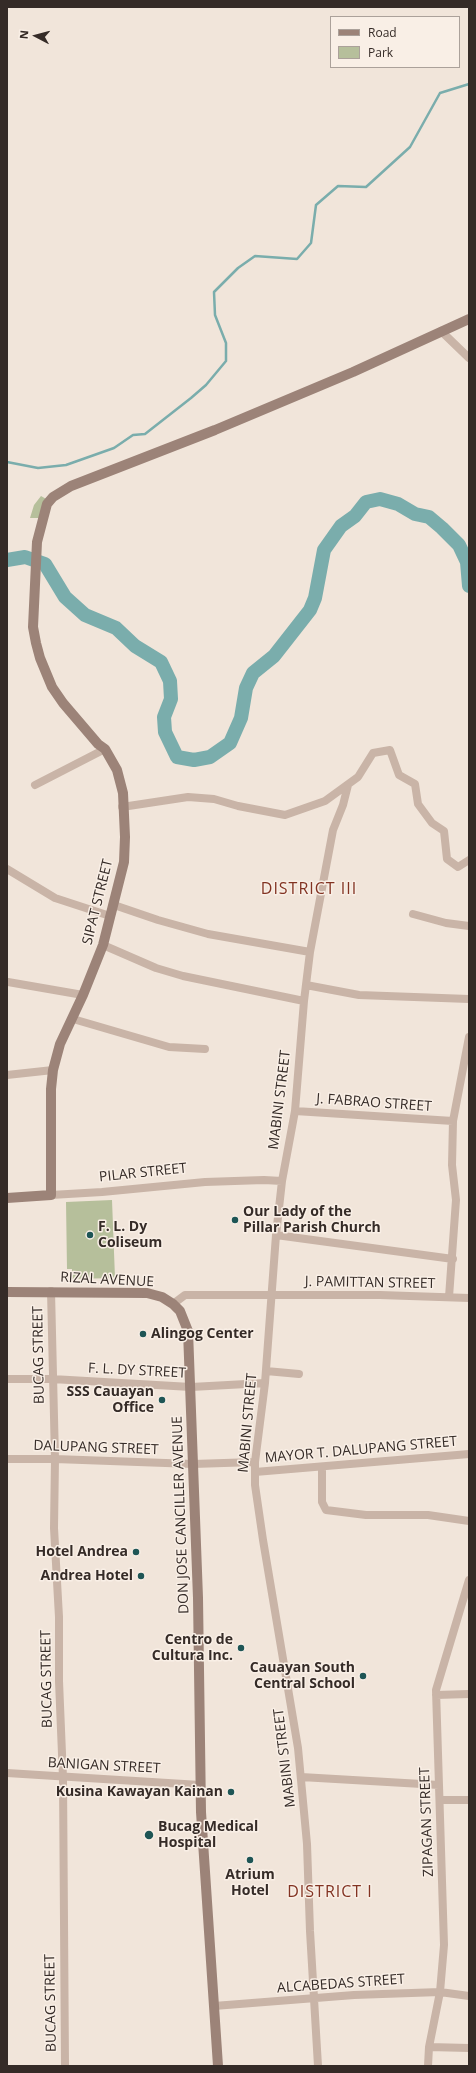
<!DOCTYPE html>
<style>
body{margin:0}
#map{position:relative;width:476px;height:2073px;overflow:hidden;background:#f1e5da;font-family:"Open Sans",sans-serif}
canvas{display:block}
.frame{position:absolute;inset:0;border:8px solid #352b27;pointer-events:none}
.legend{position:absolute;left:330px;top:16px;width:130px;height:52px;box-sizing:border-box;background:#f9efe6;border:1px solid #aba19a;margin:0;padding:5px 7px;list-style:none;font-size:12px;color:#352b27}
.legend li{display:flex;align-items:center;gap:8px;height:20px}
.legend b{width:20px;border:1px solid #aba19a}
.north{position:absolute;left:16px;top:16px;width:40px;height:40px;-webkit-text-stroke:3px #f9efe6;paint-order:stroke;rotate:276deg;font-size:11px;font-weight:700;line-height:16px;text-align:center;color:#352b27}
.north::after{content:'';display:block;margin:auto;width:14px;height:18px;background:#352b27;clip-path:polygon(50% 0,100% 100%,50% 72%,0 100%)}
</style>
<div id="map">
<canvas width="476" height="2073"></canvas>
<div class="frame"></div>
<ul class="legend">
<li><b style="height:5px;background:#9c8378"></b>Road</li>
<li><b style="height:11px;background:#b6bf9b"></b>Park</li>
</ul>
<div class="north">N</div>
</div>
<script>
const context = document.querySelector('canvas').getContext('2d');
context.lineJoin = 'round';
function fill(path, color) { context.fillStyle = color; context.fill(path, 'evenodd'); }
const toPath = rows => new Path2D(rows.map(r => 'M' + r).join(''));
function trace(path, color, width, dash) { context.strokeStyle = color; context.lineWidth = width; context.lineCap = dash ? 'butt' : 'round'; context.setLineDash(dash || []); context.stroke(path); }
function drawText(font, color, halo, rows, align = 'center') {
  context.font = font + ' "Open Sans",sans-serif'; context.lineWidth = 3; context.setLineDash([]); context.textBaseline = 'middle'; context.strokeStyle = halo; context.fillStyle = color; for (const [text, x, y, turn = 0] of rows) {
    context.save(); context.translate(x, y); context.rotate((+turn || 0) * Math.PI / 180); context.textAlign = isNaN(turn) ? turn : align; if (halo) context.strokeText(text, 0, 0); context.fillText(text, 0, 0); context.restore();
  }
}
const green = toPath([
 [41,496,48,500,39,518,30,518,34,505],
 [112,1200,115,1278,72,1279,72,1269,67,1269,66,1202]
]);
const stream = toPath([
 [7,462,38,468,66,465,114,448,133,435,145,434,191,398,206,385,226,361,226,343,215,315,214,292,238,268,255,256,297,259,311,243,316,205,338,186,366,187,410,147,440,93,469,84]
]);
const river = toPath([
 [7,560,25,557,45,564,65,597,85,615,116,628,135,646,161,662,170,681,171,699,164,717,165,732,177,757,194,760,210,757,230,743,241,718,246,688,253,673,274,656,310,610,315,598,324,550,341,526,355,516,366,502,380,499,398,504,415,514,429,517,442,528,459,545,467,562,469,586]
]);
const street = toPath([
 [441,331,469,358],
 [35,785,105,749],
 [122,807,188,797,214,799,238,806,285,815,325,801,358,777,373,753,390,750,399,775,415,784,418,804,432,823,444,831,447,859,458,867,469,860],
 [7,869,55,898,110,916],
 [114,905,158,920,208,934,310,952],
 [413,914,446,923,469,926],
 [103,945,156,968,183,976,304,1001],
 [8,982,83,995],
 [306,985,359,995,469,999],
 [73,1019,169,1047,205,1049],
 [7,1075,53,1070],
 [295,1111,453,1121],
 [51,1195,102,1192,205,1182,264,1180,282,1181],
 [276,1235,453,1259],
 [51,1291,55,1459,54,1528,59,1617,59,1681,63,1778,65,2066],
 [449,1297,456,1200,452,1165,453,1121,469,1037],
 [173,1304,185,1295,380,1295,469,1298],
 [266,1371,299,1374],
 [7,1379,52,1379,191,1387,265,1383],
 [7,1459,55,1459,193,1464,255,1462],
 [322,1467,322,1502,326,1510,366,1515,428,1515,469,1521],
 [255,1472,469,1454],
 [436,1695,469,1694],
 [7,1773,200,1785],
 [301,1777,439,1785],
 [440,1800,469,1800],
 [214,2006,354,1995,440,1992,469,1996],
 [429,2047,469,2048],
 [318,2066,310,1931,307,1844,298,1748,263,1540,255,1485,255,1462,265,1383,276,1235,282,1181,295,1111,304,1001,310,952,333,830,343,805,348,785],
 [428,2066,429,2047,440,1992,444,1945,436,1690,469,1580]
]);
const secondary = toPath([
 [7,1198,51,1195,51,1089,53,1070,60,1044,83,995,103,945,124,862,125,837,123,793,117,770,105,749,98,744,63,703,52,687,40,658,36,643,33,627,37,542,47,504,53,497,71,486,215,430,353,372,469,319],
 [7,1292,147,1293,162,1297,173,1304,180,1311,188,1331,198,1598,201,1812,218,2066]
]);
const markers = [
 [235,1220,4,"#1e5555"],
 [90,1235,4,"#1e5555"],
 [143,1334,4,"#1e5555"],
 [162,1400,4,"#1e5555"],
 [136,1552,4,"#1e5555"],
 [141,1576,4,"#1e5555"],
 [241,1648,4,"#1e5555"],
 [363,1676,4,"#1e5555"],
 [231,1792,4,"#1e5555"],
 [149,1835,5,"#1e5555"],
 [250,1860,4,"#1e5555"]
];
const streetNames = [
 ["SIPAT STREET",98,902,-76],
 ["MABINI STREET",280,1100,-83],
 ["J. FABRAO STREET",374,1103,4],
 ["PILAR STREET",143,1173,-6],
 ["RIZAL AVENUE",107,1280,3],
 ["J. PAMITTAN STREET",370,1283,1],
 ["BUCAG STREET",39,1355,-91],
 ["F. L. DY STREET",137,1371,3],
 ["MABINI STREET",248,1423,-85],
 ["DALUPANG STREET",96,1448,2],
 ["MAYOR T. DALUPANG STREET",361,1450,-5],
 ["DON JOSE CANCILLER AVENUE",181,1515,-92],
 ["BUCAG STREET",47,1679,-91],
 ["MABINI STREET",285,1758,-97],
 ["BANIGAN STREET",104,1766,3],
 ["ZIPAGAN STREET",427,1822,-92],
 ["ALCABEDAS STREET",341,1984,-4],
 ["BUCAG STREET",51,2003,-91]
];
const poiNames = [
 ["Our Lady of the",243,1212,"left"],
 ["Pillar Parish Church",243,1228,"left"],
 ["F. L. Dy",98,1227,"left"],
 ["Coliseum",98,1243,"left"],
 ["Alingog Center",151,1334,"left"],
 ["SSS Cauayan",154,1392],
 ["Office",154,1408],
 ["Hotel Andrea",128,1552],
 ["Andrea Hotel",133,1576],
 ["Centro de",233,1640],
 ["Cultura Inc.",233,1656],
 ["Cauayan South",355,1668],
 ["Central School",355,1684],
 ["Kusina Kawayan Kainan",223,1792],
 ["Bucag Medical",158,1827,"left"],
 ["Hospital",158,1843,"left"],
 ["Atrium",250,1875,"center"],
 ["Hotel",250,1891,"center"]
];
const quarterNames = [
 ["DISTRICT III",309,889],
 ["DISTRICT I",330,1892]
];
fill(green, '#b6bf9b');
trace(stream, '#7aadac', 2.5);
trace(river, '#7aadac', 14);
trace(street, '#c9b4a7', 8);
trace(secondary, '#9c8378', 10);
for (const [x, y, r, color] of markers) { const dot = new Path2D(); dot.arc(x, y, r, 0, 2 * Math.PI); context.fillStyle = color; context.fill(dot); trace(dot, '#f9efe6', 1.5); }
drawText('14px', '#352b27', '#f9efe6', streetNames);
drawText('bold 14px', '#352b27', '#f9efe6', poiNames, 'right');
context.letterSpacing = '1px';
drawText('16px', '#823322', '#f9efe6', quarterNames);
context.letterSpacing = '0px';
</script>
